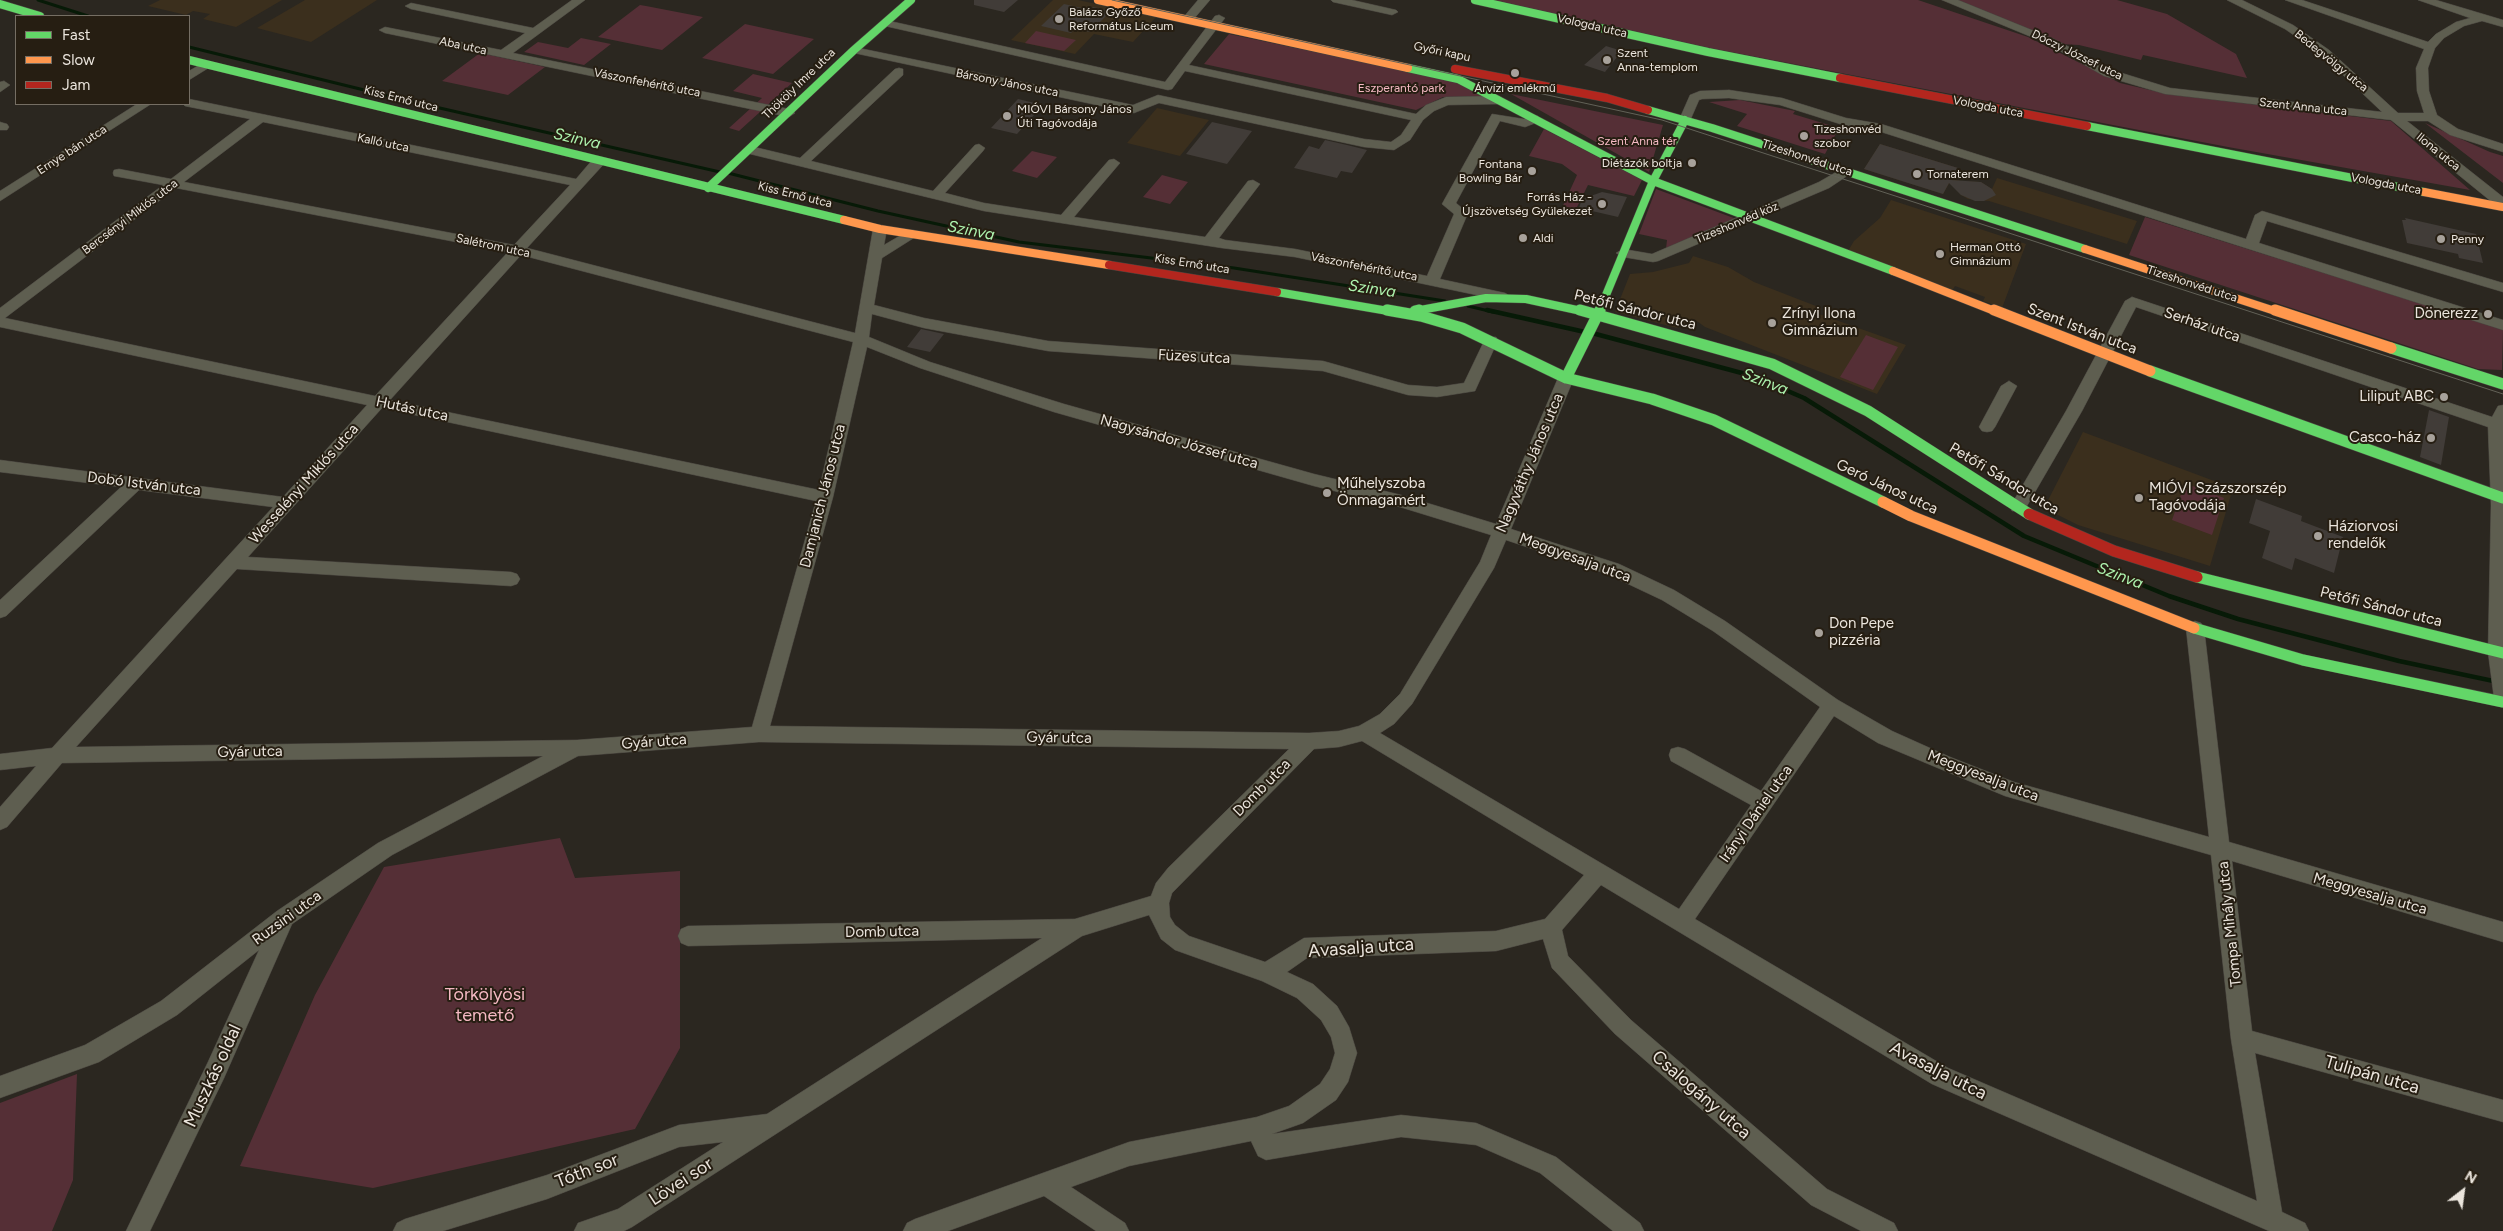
<!DOCTYPE html>
<meta charset="utf-8">
<style>
body{margin:0}
#map{position:relative;width:2503px;height:1231px;overflow:hidden;background:#2b2720;font-family:Figtree,sans-serif}
canvas{display:block}
.legend{position:absolute;left:15px;top:15px;width:175px;height:90px;box-sizing:border-box;background:#261e12;border:1px solid #756e63;margin:0;padding:6px 9px;list-style:none;font-size:15px;color:#ebe5dd}
.legend li{display:flex;align-items:center;gap:10px;height:25px}
.legend b{width:25px;border:1px solid #756e63}
.north{position:absolute;left:2438px;top:1166px;width:50px;height:50px;-webkit-text-stroke:4px #261e12;paint-order:stroke;rotate:30deg;font-size:14px;font-weight:700;line-height:20px;text-align:center;color:#ebe5dd}
.north::after{content:'';display:block;margin:auto;width:18px;height:22px;background:#ebe5dd;clip-path:polygon(50% 0,100% 100%,50% 72%,0 100%)}
</style>
<div id="map">
<canvas width="2503" height="1231"></canvas>
<ul class="legend">
<li><b style="height:6px;background:#63d668"></b>Fast</li>
<li><b style="height:6px;background:#ff974d"></b>Slow</li>
<li><b style="height:6px;background:#b3261e"></b>Jam</li>
</ul>
<div class="north">N</div>
</div>
<script>
const context = document.querySelector('canvas').getContext('2d');
context.lineJoin = 'round';
function fill(path, color) { context.fillStyle = color; context.fill(path, 'evenodd'); }
const toPath = rows => new Path2D(rows.map(r => 'M' + r).join(''));
function trace(path, color, width, dash) { context.strokeStyle = color; context.lineWidth = width; context.lineCap = dash ? 'butt' : 'round'; context.setLineDash(dash || []); context.stroke(path); }
function drawText(font, color, halo, rows, align = 'center') {
  context.font = font + ' Figtree,sans-serif'; context.lineWidth = 4; context.setLineDash([]); context.textBaseline = 'middle'; context.strokeStyle = halo; context.fillStyle = color; for (const [text, x, y, turn = 0] of rows) {
    context.save(); context.translate(x, y); context.rotate((+turn || 0) * Math.PI / 180); context.textAlign = isNaN(turn) ? turn : align; if (halo) context.strokeText(text, 0, 0); context.fillText(text, 0, 0); context.restore();
  }
}
const built = toPath([
 [160,0,282,0,236,27,203,19,210,14,193,11,186,15,148,6],
 [305,0,377,0,311,42,257,28],
 [1053,0,1078,0,1156,17,1133,42,1094,34,1075,54,1011,40],
 [1157,108,1209,120,1180,156,1127,143],
 [1880,144,1958,168,1952,179,1961,181,1981,182,1992,189,1997,178,2137,221,2127,244,1989,201,1968,199,1961,195,1950,182,1943,194,1864,169],
 [1891,200,2026,244,2002,308,1983,301,1985,297,1955,286,1952,291,1848,251,1854,241,1880,218],
 [1693,256,1728,267,1754,282,1821,308,1819,314,1906,345,1877,394,1705,327,1694,319,1677,328,1615,312,1630,274,1653,272,1689,263],
 [2083,432,2233,488,2210,566,2078,525,2044,508]
]);
const green = toPath([
 [1494,0,1918,0,2028,37,2120,83,2167,94,2391,121,2470,190,2228,147,1710,48],
 [1954,0,2117,0,2167,14,2236,54,2247,78,2143,55,2141,60,2079,45,2061,44],
 [640,5,646,6,703,17,662,50,598,37],
 [745,24,814,39,773,74,702,58],
 [1036,31,1076,40,1064,51,1025,43],
 [1229,34,1459,82,1486,98,1443,97,1416,110,1204,64],
 [581,38,611,44,584,65,524,52,538,42,568,48],
 [480,53,545,67,508,95,442,81],
 [753,74,792,83,739,131,729,128,762,98,733,91],
 [1511,94,1663,125,1649,172],
 [1740,100,1795,111,1793,114,1839,128,1825,154,1737,126,1747,114,1709,102],
 [2425,123,2490,152,2503,156,2503,183],
 [1544,129,1642,180,1634,196,1588,185,1574,213,1561,210,1577,175,1562,164,1529,156],
 [1032,151,1057,157,1037,178,1012,171],
 [1162,175,1188,182,1170,204,1143,197],
 [1656,189,1739,220,1666,249,1667,240,1639,234],
 [2145,217,2503,329,2502,370,2478,369,2129,255],
 [1866,335,1898,347,1873,390,1840,377],
 [2185,483,2224,498,2212,535,2172,520],
 [560,838,575,878,680,871,680,1048,635,1129,373,1188,240,1166,315,995,384,867],
 [77,1074,73,1180,52,1231,0,1231,0,1103]
]);
const streamFar1 = toPath([
 [38,0,88,16],
 [189,47,409,101,720,172],
 [728,173,878,211,1019,242,1234,268,1445,301],
 [1468,306,1493,312]
]);
const stream = toPath([
 [1487,310,1585,332],
 [1592,333,1753,376,1804,398,2024,536,2169,596,2238,619,2399,661,2503,683]
]);
const building = toPath([
 [974,0,1018,0,1004,12,974,5],
 [1064,4,1091,10,1093,7,1111,11,1090,32,1075,29,1071,33,1041,26],
 [1606,46,1622,51,1605,72,1584,65],
 [1018,99,1043,105,1017,134,991,128],
 [1212,122,1252,131,1227,164,1186,154],
 [1325,140,1347,145,1367,150,1352,173,1341,171,1337,178,1294,168,1309,146,1319,149],
 [1880,144,1958,168,1951,180,1981,182,1992,189,1996,195,1984,201,1975,201,1961,195,1949,183,1943,194,1864,169],
 [1602,192,1627,197,1618,217,1579,208,1582,199],
 [2405,218,2476,234,2483,263,2459,258,2458,254,2407,243,2402,220,2406,220],
 [921,329,944,334,930,352,907,347],
 [2429,410,2449,417,2441,465,2420,457],
 [2256,499,2302,516,2301,521,2343,537,2334,573,2295,558,2292,570,2262,558,2270,531,2249,523]
]);
const street = toPath([
 [572,0,585,0,513,53,789,109,795,113,789,117,385,33,379,30,385,27,501,50,525,33,411,9,405,6,411,3,533,28,572,0],
 [1198,0,1210,0,1192,21,1184,21,1182,19,1198,0],
 [1331,0,1352,0,1396,10,1398,12,1392,15,1333,2,1331,0],
 [1942,0,1958,0,2054,39,2112,70,2170,88,2382,112,2321,54,2285,29,2227,0,2242,0,2293,25,2329,50,2398,113,2424,113,2417,91,2416,68,2424,49,2285,0,2302,0,2428,42,2436,34,2456,22,2470,18,2418,0,2436,0,2503,20,2503,27,2482,21,2464,26,2444,38,2435,48,2428,68,2429,91,2437,115,2458,129,2503,144,2503,152,2450,135,2428,121,2407,121,2503,197,2503,208,2498,207,2391,120,2165,94,2104,76,2046,43,1942,0],
 [1219,15,1225,18,1189,65,1416,114,1426,105,1446,97,1499,96,1505,100,1499,104,1448,105,1434,111,1423,120,1410,140,1394,150,1364,147,1159,103,1134,113,854,53,848,50,854,47,1133,105,1158,95,1364,139,1391,142,1401,135,1411,120,1185,71,1172,89,1168,90,885,26,879,23,885,20,1165,82,1215,16,1219,15],
 [206,61,212,65,210,67,189,80,189,71,206,61],
 [899,68,903,69,903,75,811,161,933,191,975,145,979,144,985,148,983,151,945,193,984,203,1061,215,1109,160,1114,159,1120,163,1074,217,1205,237,1248,181,1253,180,1260,184,1219,238,1225,240,1295,249,1427,276,1454,214,1442,204,1492,114,1524,119,1534,115,1538,116,1540,119,1538,122,1525,127,1500,121,1456,203,1468,213,1440,279,1505,293,1512,297,1505,301,1295,257,1222,248,984,211,746,153,744,150,750,146,800,158,895,69,899,68],
 [4,81,10,85,0,92,0,82,4,81],
 [1729,90,1782,98,1846,118,1881,124,2246,239,2255,215,2262,211,2503,283,2503,292,2267,221,2259,243,2503,320,2503,330,1875,130,1840,124,1780,105,1729,98,1702,99,1699,100,1689,123,1685,124,1679,120,1690,95,1700,91,1729,90],
 [189,99,576,179,593,159,603,159,604,162,603,165,527,248,855,333,873,229,880,225,887,229,884,245,908,231,913,230,920,234,882,258,874,305,924,318,1048,341,1323,361,1408,385,1437,387,1464,383,1486,337,1496,337,1498,340,1475,391,1437,397,1408,395,1323,371,1048,351,924,328,872,314,869,337,930,362,1064,404,1314,474,1401,495,1496,524,1558,378,1566,373,1571,374,1574,378,1511,529,1619,564,1674,590,1725,621,1838,700,1892,731,1950,757,2014,782,2209,837,2186,628,2189,623,2195,621,2201,623,2204,628,2229,842,2503,922,2503,942,2232,861,2252,1031,2503,1100,2503,1122,2255,1053,2282,1212,2305,1223,2309,1231,2269,1231,1932,1084,1601,885,1562,930,1568,956,1631,1020,1827,1189,1894,1223,1898,1231,1861,1231,1811,1205,1615,1034,1552,968,1543,939,1496,951,1307,958,1287,972,1313,984,1337,1006,1349,1027,1357,1053,1348,1082,1336,1100,1303,1123,1272,1134,1401,1115,1476,1123,1556,1157,1640,1223,1644,1231,1613,1231,1540,1173,1476,1145,1401,1137,1266,1160,1258,1156,1251,1141,1129,1166,1071,1187,1125,1223,1129,1231,1096,1231,1044,1196,948,1231,903,1231,907,1223,915,1219,1129,1142,1257,1117,1289,1106,1320,1084,1330,1069,1335,1053,1331,1037,1321,1020,1297,998,1262,981,1175,950,1161,939,1149,915,1082,936,632,1227,624,1231,574,1231,578,1223,618,1209,723,1142,679,1147,547,1199,443,1231,393,1231,397,1223,405,1219,547,1175,679,1125,767,1114,1042,938,688,946,681,943,678,936,681,929,688,926,1075,919,1151,896,1156,883,1168,868,1289,749,759,742,578,756,392,855,292,924,224,1078,150,1231,126,1231,208,1062,259,950,177,1015,99,1062,0,1098,0,1076,85,1045,161,1001,277,911,378,843,543,756,62,763,7,827,0,830,0,807,36,766,0,770,0,754,52,748,273,507,139,490,6,616,0,618,0,600,121,487,0,472,0,460,283,497,367,405,0,327,0,308,163,185,114,176,113,173,114,170,119,169,171,179,250,119,185,106,183,104,189,104,189,99],
 [263,122,570,185,514,245,184,182,263,122],
 [176,188,508,252,375,396,5,318,176,188],
 [521,255,853,342,819,490,390,400,521,255],
 [867,347,920,368,1054,412,1314,486,1400,507,1491,535,1480,562,1400,694,1380,714,1359,726,1339,731,1309,733,770,726,833,497,867,347],
 [382,408,816,501,752,727,577,740,76,747,237,569,511,586,517,584,520,579,517,574,511,572,248,557,382,408],
 [1506,540,1607,574,1662,600,1713,631,1820,707,1761,791,1685,749,1678,747,1671,749,1669,755,1671,761,1751,805,1679,909,1380,733,1394,724,1412,704,1494,568,1506,540],
 [1834,716,1878,743,2005,796,2211,855,2231,1039,2257,1201,1948,1068,1695,919,1834,716],
 [1362,741,1584,875,1545,919,1496,931,1304,938,1265,962,1189,936,1175,925,1170,917,1169,903,1172,893,1314,749,1339,747,1362,741],
 [137,104,151,104,0,201,0,191,137,104],
 [0,122,7,124,9,127,7,130,0,130,0,122],
 [1845,167,1850,168,1851,171,1850,174,1829,188,1658,261,1653,262,1623,257,1616,253,1623,249,1652,254,1819,182,1845,167],
 [2132,297,2492,417,2498,406,2503,405,2503,705,2497,703,2494,698,2488,652,2491,505,2488,427,2136,307,2082,411,2024,511,2012,511,2010,507,2066,411,2125,301,2132,297],
 [2009,381,2017,386,1995,427,1992,431,1987,432,1982,431,1979,427,2001,386,2009,381]
]);
const fastFar1 = toPath([
 [1475,0,1708,52,1840,78],
 [0,4,40,16],
 [189,60,844,220],
 [1408,68,1458,79,1653,181,1893,271],
 [1648,110,1712,128,2085,249],
 [2087,126,2424,192],
 [708,188,854,50,911,0],
 [1277,292,1394,312],
 [1415,311,1486,298,1526,299,1586,312],
 [1599,312,1653,181,1685,120]
]);
const fast = toPath([
 [1387,310,1421,316,1462,328,1566,378,1652,399,1714,420,1883,502],
 [1580,310,1772,364,1868,411,2029,514],
 [1415,311,1419,310],
 [2391,348,2503,384],
 [2150,371,2503,498],
 [1566,378,1600,310],
 [2197,577,2503,653],
 [2194,628,2303,660,2503,702]
]);
const slowFar1 = toPath([
 [1098,0,1408,68],
 [2424,192,2503,207],
 [844,220,880,229,1109,265],
 [2085,249,2278,312],
 [1893,271,1997,312]
]);
const slow = toPath([
 [1994,310,2150,371],
 [2275,310,2391,348],
 [1883,502,1911,516,2194,628]
]);
const jamFar1 = toPath([
 [1455,69,1607,98,1648,110],
 [1840,78,2087,126],
 [1109,265,1277,292]
]);
const jam = toPath([
 [2029,514,2114,551,2197,577]
]);
const tram = toPath([
 [1112,0,1662,120,2503,394]
]);
const markers = [
 [1059,19,5,"#a8a29b"],
 [1607,60,5,"#a8a29b"],
 [1515,73,5,"#a8a29b"],
 [1007,116,5,"#a8a29b"],
 [1804,136,5,"#a8a29b"],
 [1692,163,5,"#a8a29b"],
 [1532,171,5,"#a8a29b"],
 [1917,174,5,"#a8a29b"],
 [1602,204,5,"#a8a29b"],
 [1523,238,5,"#a8a29b"],
 [2441,239,5,"#a8a29b"],
 [1940,254,5,"#a8a29b"],
 [2488,314,5,"#a8a29b"],
 [1772,323,5,"#a8a29b"],
 [2444,397,5,"#a8a29b"],
 [2431,438,5,"#a8a29b"],
 [1327,493,5,"#a8a29b"],
 [2139,498,5,"#a8a29b"],
 [2318,536,5,"#a8a29b"],
 [1819,633,5,"#a8a29b"]
];
const farPoinames = [
 ["Balázs Győző",1069,12],
 ["Református Líceum",1069,26],
 ["Szent",1617,53],
 ["Anna-templom",1617,67],
 ["Árvízi emlékmű",1515,88,"center"],
 ["MIÓVI Bársony János",1017,109],
 ["Úti Tagóvodája",1017,123],
 ["Tizeshonvéd",1814,129],
 ["szobor",1814,143],
 ["Diétázók boltja",1682,163,"right"],
 ["Fontana",1522,164,"right"],
 ["Bowling Bár",1522,178,"right"],
 ["Tornaterem",1927,174],
 ["Forrás Ház -",1592,197,"right"],
 ["Újszövetség Gyülekezet",1592,211,"right"],
 ["Aldi",1533,238],
 ["Penny",2451,239],
 ["Herman Ottó",1950,247],
 ["Gimnázium",1950,261]
];
const farStreetnames = [
 ["Vologda utca",1592,26,13],
 ["Aba utca",463,46,12],
 ["Győri kapu",1442,52,12],
 ["Dóczy József utca",2077,55,26],
 ["Bedegvölgy utca",2331,61,39],
 ["Vászonfehérítő utca",647,83,11],
 ["Bársony János utca",1007,83,11],
 ["Thököly Imre utca",799,84,-44],
 ["Kiss Ernő utca",401,99,14],
 ["Vologda utca",1988,107,11],
 ["Szent Anna utca",2303,107,6],
 ["Kalló utca",383,143,12],
 ["Ernye bán utca",72,150,-33],
 ["Ilona utca",2438,152,39],
 ["Tizeshonvéd utca",1807,158,18],
 ["Vologda utca",2386,184,11],
 ["Kiss Ernő utca",795,195,14],
 ["Bercsényi Miklós utca",130,217,-37],
 ["Tizeshonvéd köz",1737,223,-23],
 ["Salétrom utca",493,246,12],
 ["Kiss Ernő utca",1192,264,9],
 ["Vászonfehérítő utca",1364,267,11],
 ["Tizeshonvéd utca",2192,284,18]
];
const farParknames = [
 ["Eszperantó park",1401,88],
 ["Szent Anna tér",1637,141]
];
const streetNames = [
 ["Petőfi Sándor utca",1635,310,14],
 ["Serház utca",2202,325,19],
 ["Szent István utca",2082,329,21],
 ["Füzes utca",1194,357,3],
 ["Hutás utca",412,409,12],
 ["Nagysándor József utca",1179,442,16],
 ["Nagyváthy János utca",1530,463,-67],
 ["Petőfi Sándor utca",2004,479,31],
 ["Dobó István utca",144,484,7],
 ["Wesselényi Miklós utca",304,484,-48],
 ["Geró János utca",1887,487,25],
 ["Damjanich János utca",823,496,-76],
 ["Meggyesalja utca",1575,558,20],
 ["Petőfi Sándor utca",2381,607,14],
 ["Gyár utca",1059,738,1],
 ["Gyár utca",654,742,-4],
 ["Gyár utca",250,752,-1],
 ["Meggyesalja utca",1983,776,21],
 ["Domb utca",1262,788,-45],
 ["Irányi Dániel utca",1756,814,-55],
 ["Meggyesalja utca",2370,894,16],
 ["Ruzsini utca",287,918,-36],
 ["Tompa Mihály utca",2230,924,-96],
 ["Domb utca",882,932,-1]
];
const poiNames = [
 ["Zrínyi Ilona",1782,314],
 ["Gimnázium",1782,331],
 ["Dönerezz",2478,314,"right"],
 ["Liliput ABC",2434,397,"right"],
 ["Casco-ház",2421,438,"right"],
 ["Műhelyszoba",1337,484],
 ["Önmagamért",1337,501],
 ["MIÓVI Százszorszép",2149,489],
 ["Tagóvodája",2149,506],
 ["Háziorvosi",2328,527],
 ["rendelők",2328,544],
 ["Don Pepe",1829,624],
 ["pizzéria",1829,641]
];
const waterNames = [
 ["Szinva",577,139,13],
 ["Szinva",971,231,11],
 ["Szinva",1372,289,8],
 ["Szinva",1765,382,21],
 ["Szinva",2120,576,21]
];
const nearStreetnames = [
 ["Avasalja utca",1361,948,-4],
 ["Avasalja utca",1938,1071,27],
 ["Tulipán utca",2372,1075,16],
 ["Muszkás oldal",213,1076,-65],
 ["Csalogány utca",1701,1095,41],
 ["Tóth sor",587,1171,-21],
 ["Lövei sor",681,1182,-33]
];
const nearParknames = [
 ["Törkölyösi",485,995],
 ["temető",485,1016]
];
fill(built, '#3b2f1d');
fill(green, '#552f36');
trace(streamFar1, '#071a07', 3);
trace(stream, '#071a07', 4.5);
fill(building, '#413c38');
trace(street, '#49453f', 1);
trace(fastFar1, '#49453f', 9);
trace(fast, '#49453f', 12);
trace(slowFar1, '#49453f', 9);
trace(slow, '#49453f', 12);
trace(jamFar1, '#49453f', 9);
trace(jam, '#49453f', 12);
fill(street, '#5e5e50');
trace(fastFar1, '#63d668', 8);
trace(fast, '#63d668', 11);
trace(slowFar1, '#ff974d', 8);
trace(slow, '#ff974d', 11);
trace(jamFar1, '#b3261e', 8);
trace(jam, '#b3261e', 11);
trace(tram, '#626157', 1);
for (const [x, y, r, color] of markers) { const dot = new Path2D(); dot.arc(x, y, r, 0, 2 * Math.PI); context.fillStyle = color; context.fill(dot); trace(dot, '#261e12', 2); }
drawText('12px', '#ebe5dd', '#261e12', farPoinames, 'left');
drawText('12px', '#ebe5dd', '#261e12', farStreetnames);
drawText('12px', '#f5b9c3', '#261e12', farParknames);
drawText('15px', '#ebe5dd', '#261e12', streetNames);
drawText('15px', '#ebe5dd', '#261e12', poiNames, 'left');
drawText('italic 16px', '#aef4af', '#261e12', waterNames);
drawText('18px', '#ebe5dd', '#261e12', nearStreetnames);
drawText('18px', '#f5b9c3', '#261e12', nearParknames);
</script>
